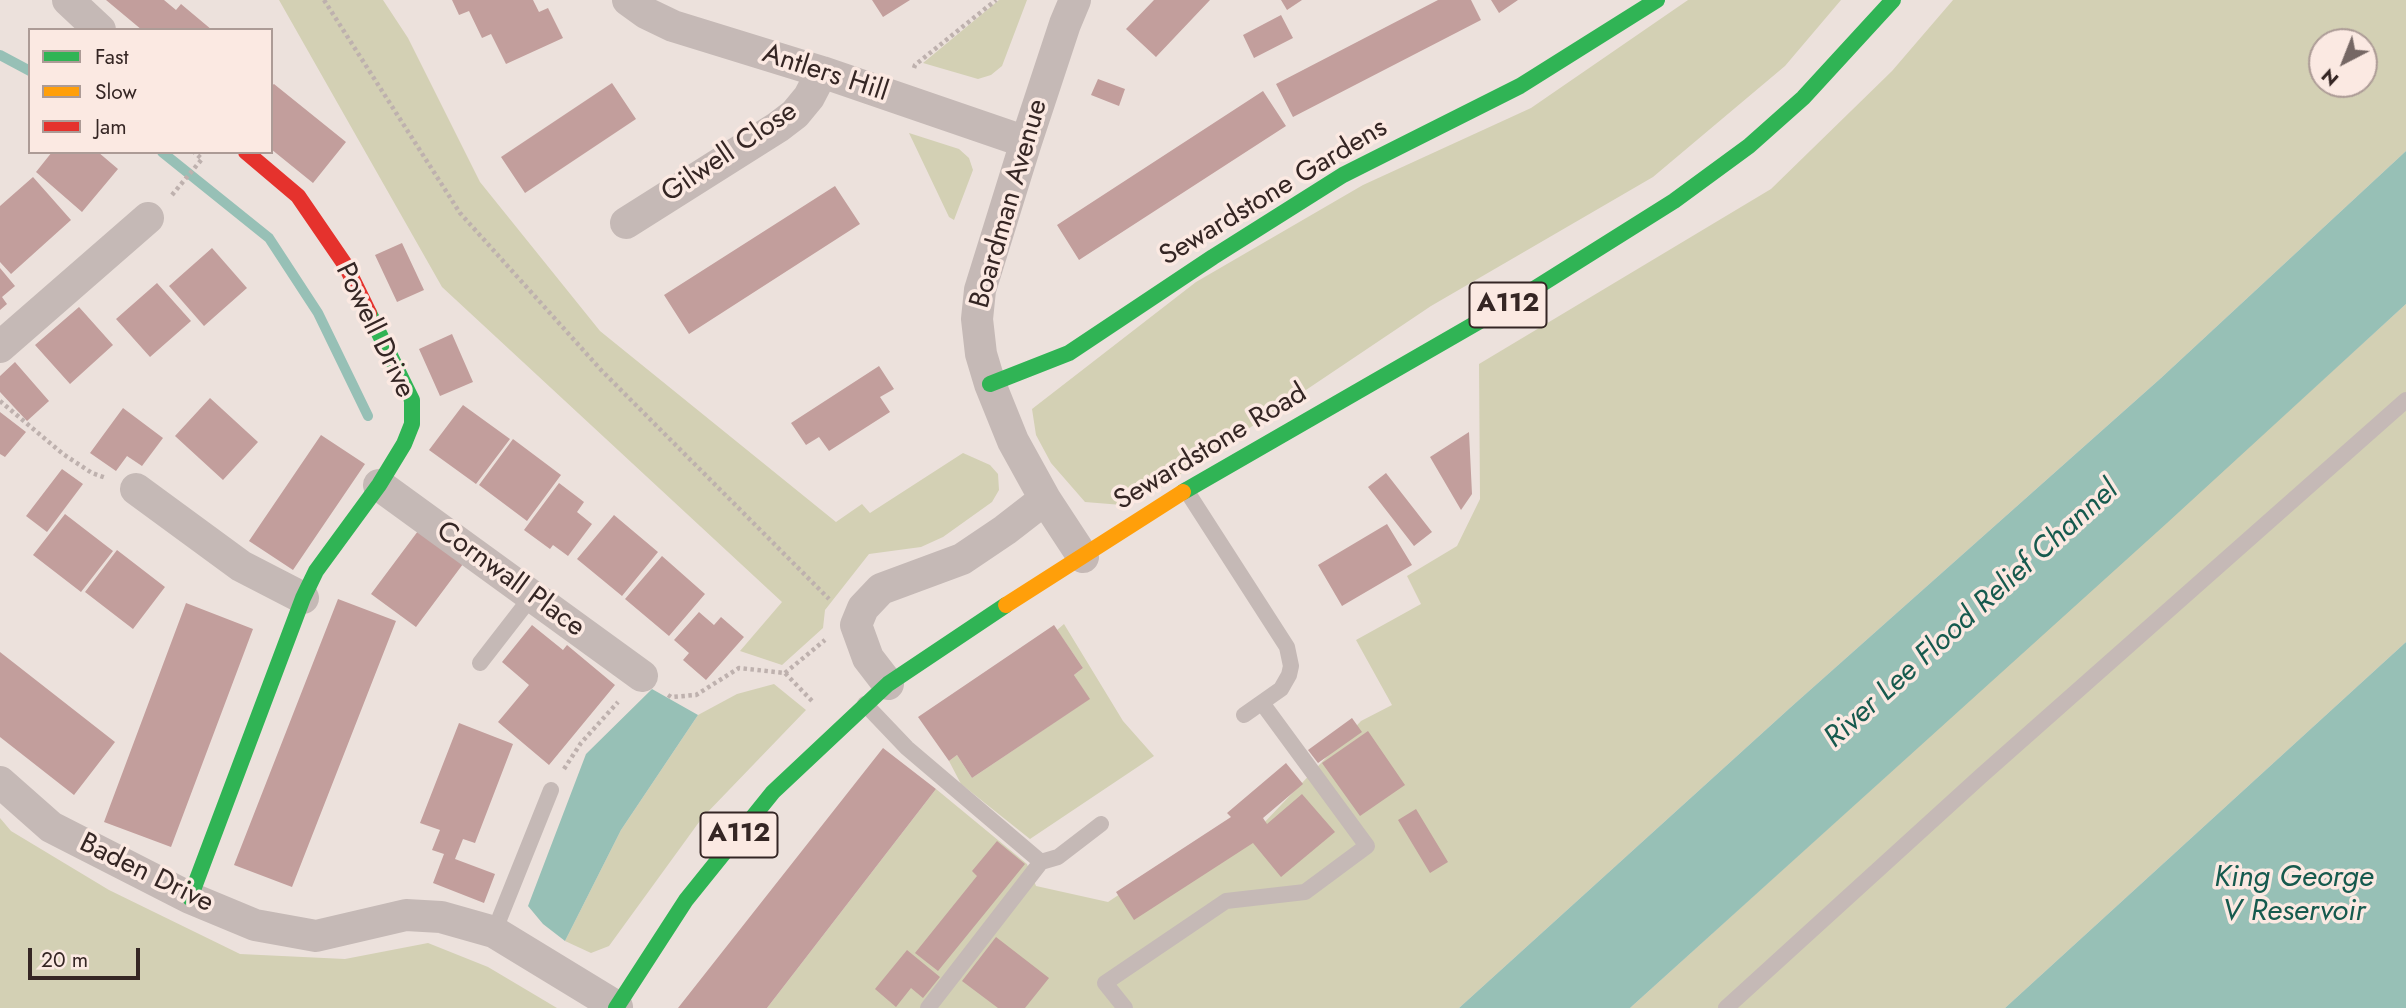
<!DOCTYPE html>
<style>
body{margin:0}
#map{position:relative;width:2406px;height:1008px;overflow:hidden;background:#ece1dc;font-family:Jost,sans-serif}
canvas{display:block}
.legend{position:absolute;left:28px;top:28px;width:245px;height:126px;box-sizing:border-box;background:#fbe9e2;border:2px solid #ac9b96;margin:0;padding:9px 12px;list-style:none;font-size:21px;color:#352624}
.legend li{display:flex;align-items:center;gap:14px;height:35px}
.legend b{width:35px;border:2px solid #ac9b96}
.north{position:absolute;left:2308px;top:28px;width:70px;height:70px;box-sizing:border-box;background:#fbe9e2;border:2px solid #ac9b96;border-radius:50%;rotate:222deg;font-size:19px;font-weight:700;line-height:28px;text-align:center;color:#352624}
.north::after{content:'';display:block;margin:auto;width:24px;height:32px;background:#756764;clip-path:polygon(50% 0,100% 100%,50% 72%,0 100%)}
.scale{position:absolute;left:28px;top:948px;width:112px;height:32px;box-sizing:border-box;border:4px solid #352624;border-top:0;padding-left:9px;font-size:21px;line-height:24px;white-space:nowrap;color:#352624;-webkit-text-stroke:5px #fbe9e2;paint-order:stroke}
</style>
<div id="map">
<canvas width="2406" height="1008"></canvas>
<ul class="legend">
<li><b style="height:9px;background:#30b455"></b>Fast</li>
<li><b style="height:9px;background:#ff9f0a"></b>Slow</li>
<li><b style="height:9px;background:#e5322d"></b>Jam</li>
</ul>
<div class="north">N</div>
<div class="scale">20 m</div>
</div>
<script>
const context = document.querySelector('canvas').getContext('2d');
context.lineJoin = 'round';
function fill(path, color) { context.fillStyle = color; context.fill(path, 'evenodd'); }
const toPath = rows => new Path2D(rows.map(r => 'M' + r).join(''));
function trace(path, color, width, dash) { context.strokeStyle = color; context.lineWidth = width; context.lineCap = dash ? 'butt' : 'round'; context.setLineDash(dash || []); context.stroke(path); }
function drawText(font, color, halo, rows, align = 'center') {
  context.font = font + ' Jost,sans-serif'; context.lineWidth = 7; context.setLineDash([]); context.textBaseline = 'middle'; context.strokeStyle = halo; context.fillStyle = color; for (const [text, x, y, turn = 0] of rows) {
    context.save(); context.translate(x, y); context.rotate((+turn || 0) * Math.PI / 180); context.textAlign = isNaN(turn) ? turn : align; if (halo) context.strokeText(text, 0, 0); context.fillText(text, 0, 0); context.restore();
  }
}
const green = toPath([
 [279,0,383,0,408,38,480,182,600,331,836,522,862,504,870,513,963,453,990,465,998,474,999,490,992,502,943,537,921,547,869,554,825,610,823,628,782,665,740,651,782,602,442,287],
 [999,0,1027,0,1002,66,991,75,978,79,923,63],
 [1688,0,1841,0,1785,66,1653,177,1431,306,1163,486,1122,505,1085,502,1051,463,1036,435,1032,409,1196,282,1363,185,1531,108],
 [1953,0,2406,0,2406,151,2161,378,1791,707,1459,1008,767,1008,936,789,1027,864,1036,886,1108,902,1219,828,1241,847,1361,721,1392,705,1356,640,1421,604,1407,576,1457,546,1480,499,1479,364,1771,189,1892,71],
 [2322,42,2364,42,2364,84,2322,84],
 [909,133,959,149,969,158,973,170,954,220,949,217],
 [2406,304,2406,642,2005,1008,1630,1008],
 [1064,624,1123,721,1154,756,1030,839,961,784,949,761,957,755,972,778,1089,699,1074,675,1083,668,1057,630],
 [774,684,806,710,702,818,609,946,591,953,565,941,621,830,698,715,737,694],
 [0,818,11,831,109,890,240,954,345,959,428,943,488,967,557,1008,0,1008]
]);
const water = toPath([
 [2406,151,2406,304,2167,523,1630,1008,1459,1008,1791,707,2161,378],
 [2406,642,2406,1008,2005,1008],
 [652,689,698,715,621,830,565,941,543,924,528,906,586,754]
]);
const stream = toPath([
 [0,55,30,71],
 [162,152,269,238,318,313,368,416]
]);
const building = toPath([
 [106,0,164,0,176,10,181,4,212,30,142,30],
 [452,0,533,0,539,12,548,8,563,38,506,64,491,34,482,38,469,11,459,15],
 [872,0,910,0,883,17],
 [1154,0,1210,0,1156,57,1126,29],
 [1281,0,1302,0,1287,10],
 [1438,0,1471,0,1481,20,1293,117,1276,84],
 [1491,0,1518,0,1499,13],
 [1281,15,1293,38,1254,58,1243,35],
 [1098,79,1125,89,1119,106,1091,95],
 [612,83,636,119,525,193,501,157],
 [274,84,346,142,313,183,271,149,271,86],
 [1263,91,1286,126,1079,260,1057,225],
 [52,152,98,152,118,169,82,212,36,172],
 [33,177,71,220,11,274,0,262,0,206],
 [835,186,860,224,689,334,664,295],
 [402,243,424,290,397,302,375,255],
 [212,248,247,288,204,326,169,286],
 [0,268,15,286,2,297,7,304,0,310],
 [157,283,191,321,150,357,116,319],
 [79,307,113,345,70,384,35,345],
 [452,334,473,382,440,396,419,349],
 [15,362,49,401,27,421,0,392,0,376],
 [879,366,894,389,880,397,890,412,829,451,819,437,806,445,791,423],
 [210,398,258,442,223,480,175,436],
 [463,405,510,439,476,484,429,450],
 [123,408,163,438,142,466,127,456,116,471,90,453],
 [0,412,26,432,5,457,0,454],
 [1469,432,1472,494,1461,510,1430,457],
 [321,435,365,464,293,570,249,541],
 [513,439,561,475,527,521,479,485],
 [62,469,83,484,47,532,26,516],
 [1386,473,1432,532,1414,546,1368,487],
 [559,483,584,502,577,512,592,524,568,556,553,545,550,549,524,530],
 [65,514,113,551,81,592,33,555],
 [614,515,658,552,622,596,577,559],
 [1387,524,1412,565,1342,606,1318,565],
 [418,531,463,564,416,627,371,594],
 [117,550,165,587,133,629,85,592],
 [662,556,705,594,669,636,625,599],
 [338,599,396,621,292,887,234,865],
 [186,603,253,629,171,847,104,822],
 [699,612,714,625,721,617,744,637,706,680,683,660,689,653,674,640],
 [532,625,563,650,567,645,615,685,549,765,498,722,529,685,502,662],
 [1054,625,1083,668,1074,675,1090,699,972,778,957,755,949,761,918,717],
 [0,652,115,742,74,795,0,737],
 [1352,718,1362,732,1318,763,1308,750],
 [459,723,513,744,475,843,463,839,455,859,495,874,484,903,433,883,444,854,432,850,440,830,420,823],
 [1368,731,1405,785,1360,816,1322,763],
 [883,748,936,789,767,1008,678,1008],
 [1286,763,1303,784,1263,818,1267,824,1302,794,1335,832,1281,877,1253,843,1134,920,1116,892,1231,817,1227,813],
 [1416,809,1448,862,1430,873,1398,820],
 [997,841,1025,864,938,971,915,953,977,876,972,871],
 [996,937,1049,978,1025,1008,998,1008,962,981],
 [907,950,940,977,923,998,911,988,896,1007,875,989]
]);
const path = toPath([
 [324,0,460,213,602,371,829,599],
 [914,68,915,65,996,0],
 [172,195,202,159,194,152],
 [0,401,63,454,92,473,106,478],
 [785,673,825,640],
 [668,695,671,697,696,695,739,668,785,673,813,702],
 [564,769,581,743,618,702]
]);
const lane = toPath([
 [1186,490,1287,647,1291,666,1289,675,1281,689,1244,715],
 [480,663,532,596],
 [865,704,907,748,1041,862,1058,857,1101,824],
 [494,932,551,790],
 [928,1008,1041,862],
 [1125,1008,1105,983,1226,901,1305,892,1367,846,1262,703],
 [1726,1008,1981,776,2406,400]
]);
const street = toPath([
 [68,0,100,30],
 [628,0,646,13,673,26,822,72,1026,142],
 [1075,0,1065,24,1026,142,980,290,977,319,981,354,990,384,1013,441,1045,499,1083,557],
 [626,223,778,127,795,114,809,97,822,72],
 [0,347,148,218],
 [379,485,642,676],
 [136,489,241,566,303,598],
 [888,684,868,658,856,625,863,608,881,589,962,559,1005,530,1045,499],
 [0,782,51,827,190,898,255,925,316,936,406,915,441,917,494,932,617,1007]
]);
const fast = toPath([
 [990,384,1069,353,1213,257,1343,175,1520,86,1657,0],
 [1183,492,1518,299,1674,201,1749,146,1803,98,1893,0],
 [190,898,303,598,316,571,379,485,404,444,412,424,412,400,369,313],
 [616,1008,686,900,773,792,888,684,1006,605]
]);
const slow = toPath([
 [1006,605,1183,492]
]);
const jam = toPath([
 [246,152,298,196,346,266,369,313]
]);
const shields = [
 [1508,305,77],
 [739,835,77]
];
const shieldNames = [
 ["A112",1508,305],
 ["A112",739,835]
];
const streetNames = [
 ["Antlers Hill",825,74,18],
 ["Gilwell Close",730,153,-34],
 ["Sewardstone Gardens",1274,193,-31],
 ["Boardman Avenue",1010,204,-74],
 ["Powell Drive",374,331,64],
 ["Sewardstone Road",1211,448,-31],
 ["Cornwall Place",510,580,36],
 ["Baden Drive",146,874,26]
];
const waterNames = [
 ["River Lee Flood Relief Channel",1972,615,-42],
 ["King George",2294,879],
 ["V Reservoir",2294,913]
];
fill(green, '#d3d0b4');
fill(water, '#97c0b6');
trace(stream, '#97c0b6', 10);
fill(building, '#c29e9c');
trace(path, '#beb1ae', 4.5, [3.5, 3.5]);
trace(lane, '#c5b9b6', 16);
trace(street, '#c5b9b6', 32);
trace(fast, '#30b455', 16);
trace(slow, '#ff9f0a', 16);
trace(jam, '#e5322d', 16);
for (const [x, y, w] of shields) { const box = new Path2D(); box.roundRect(x - w / 2, y - 22.5, w, 45, 5); context.fillStyle = '#fbe9e2'; context.fill(box); trace(box, '#352624', 2); }
drawText('bold 26px', '#352624', null, shieldNames);
drawText('28px', '#352624', '#fbe9e2', streetNames);
drawText('italic 30px', '#165a4e', '#fbe9e2', waterNames);
</script>
